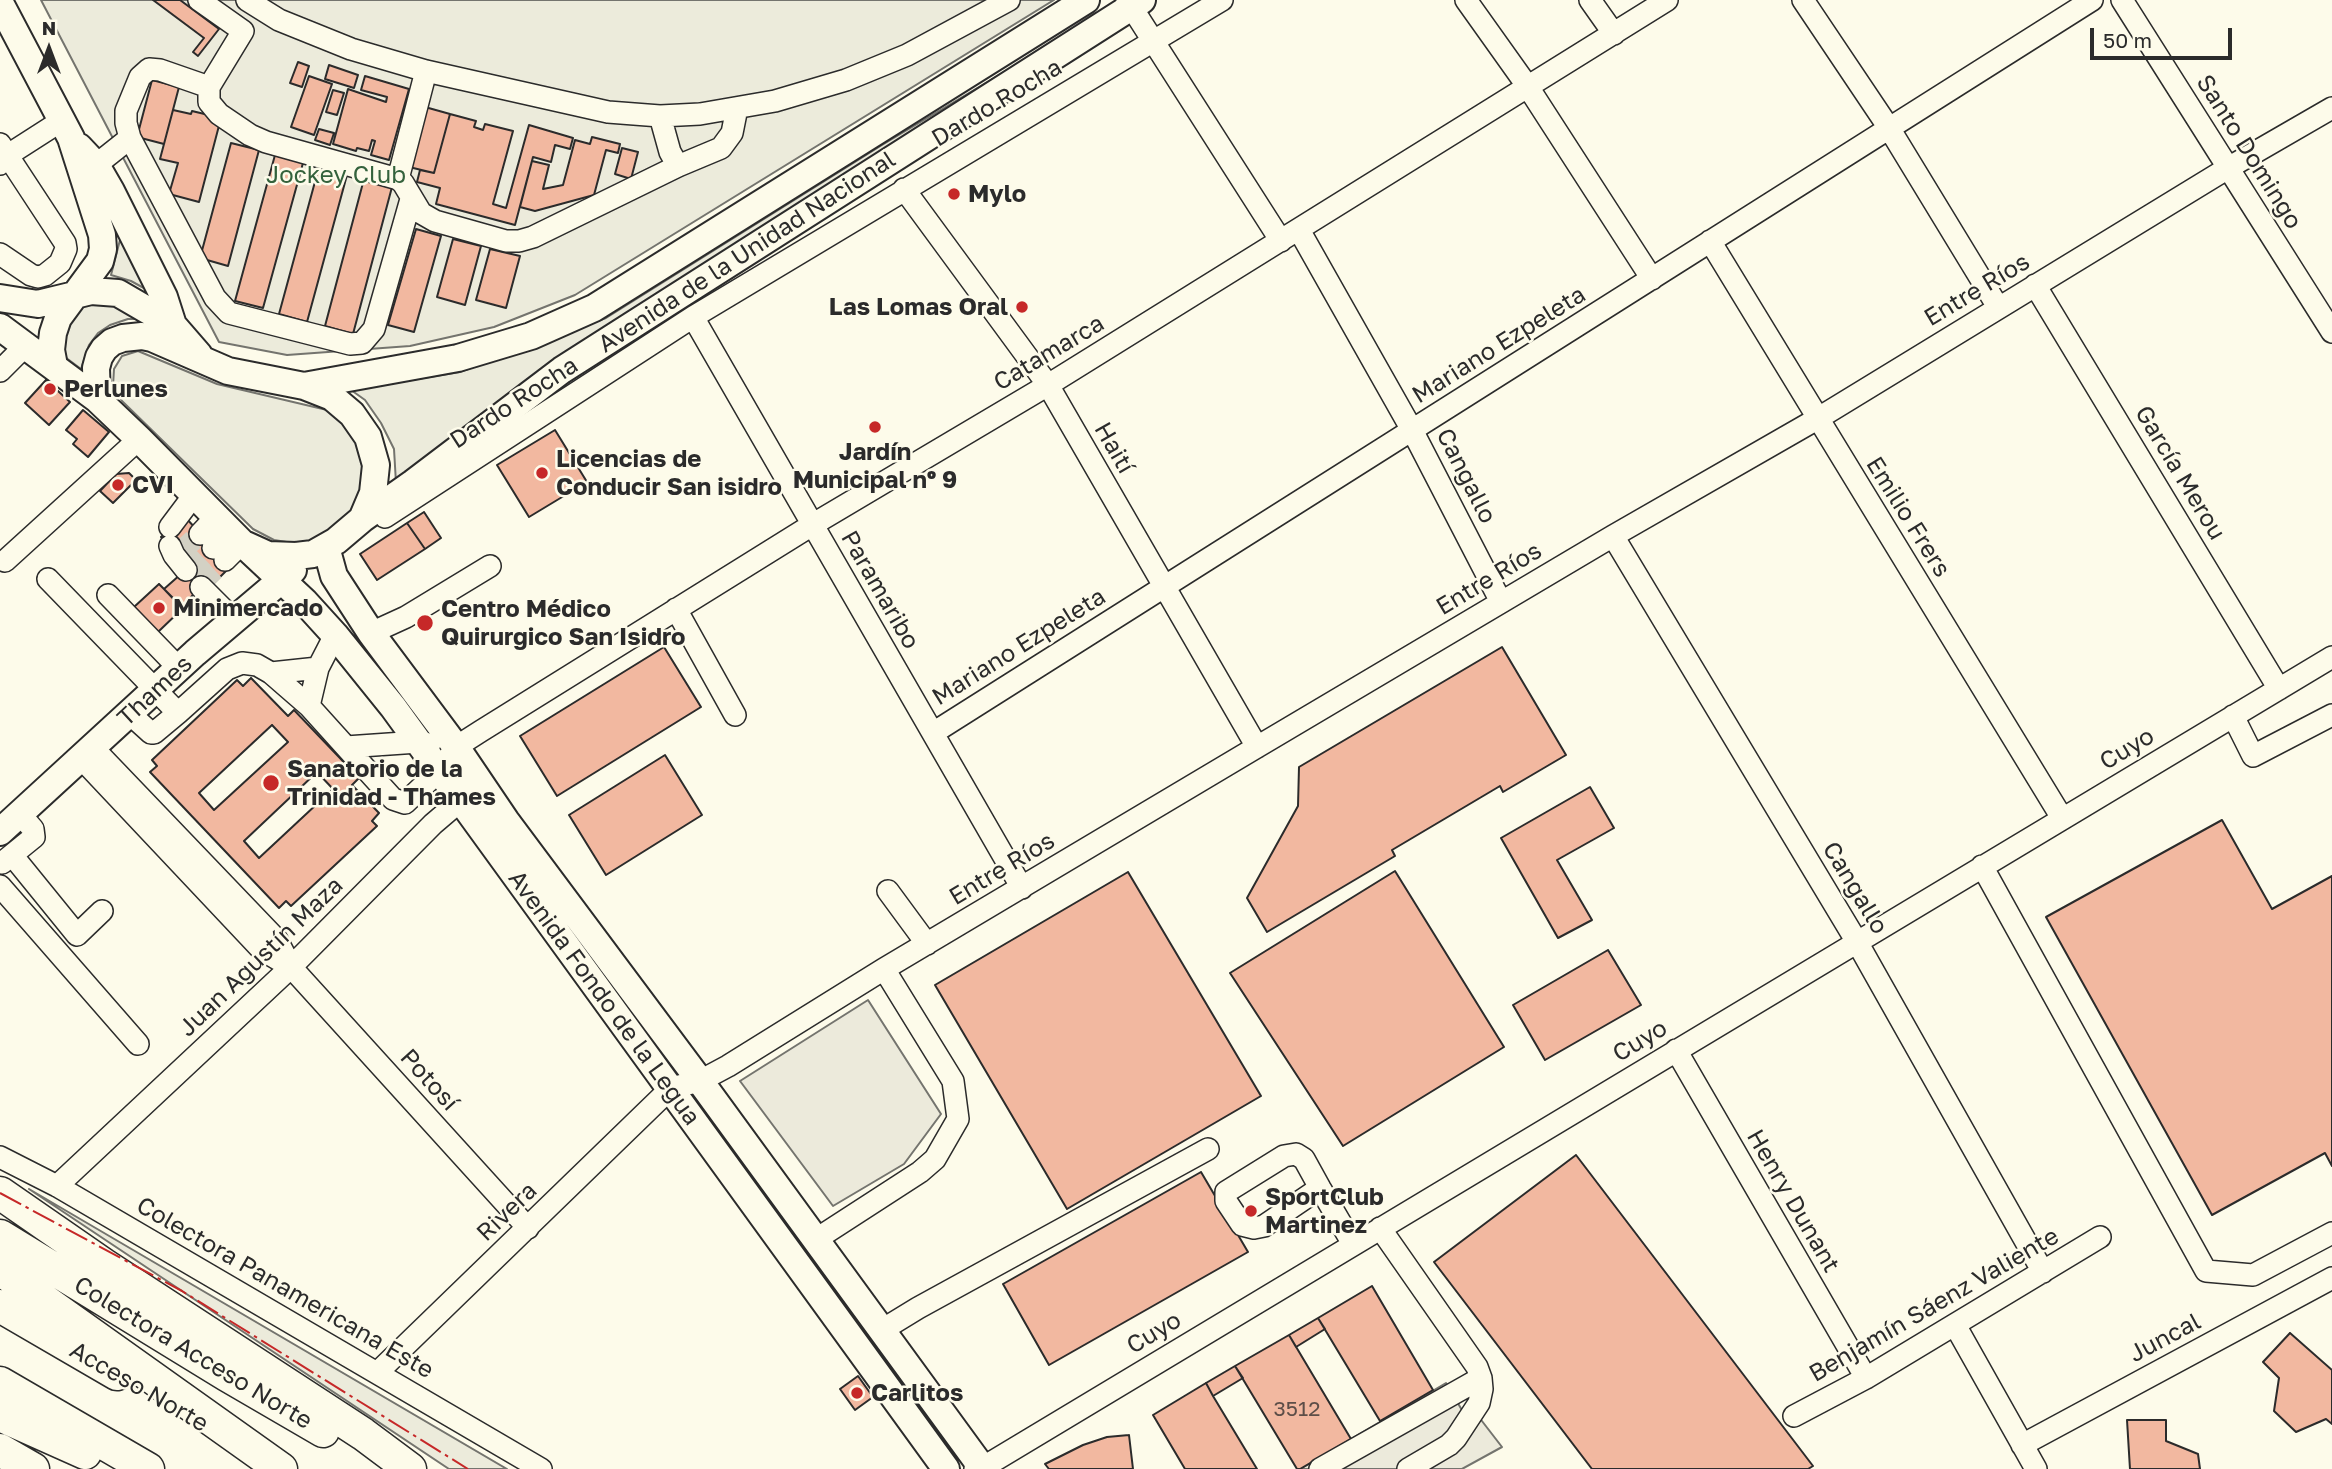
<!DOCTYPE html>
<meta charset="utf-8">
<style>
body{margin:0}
#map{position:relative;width:2332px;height:1469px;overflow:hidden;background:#fdfbea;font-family:"Golos Text",sans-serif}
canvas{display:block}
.north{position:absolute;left:14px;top:14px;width:70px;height:70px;-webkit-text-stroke:5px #fdfbea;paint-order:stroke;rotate:0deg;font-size:19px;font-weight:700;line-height:28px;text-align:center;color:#2b2b2b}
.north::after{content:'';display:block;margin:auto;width:24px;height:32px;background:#2b2b2b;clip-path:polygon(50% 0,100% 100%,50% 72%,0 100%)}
.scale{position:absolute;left:2090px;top:28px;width:142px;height:32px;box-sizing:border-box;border:4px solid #2b2b2b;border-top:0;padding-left:9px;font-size:21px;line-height:24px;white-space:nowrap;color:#2b2b2b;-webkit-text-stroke:5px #fdfbea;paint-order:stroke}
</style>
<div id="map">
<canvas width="2332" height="1469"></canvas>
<div class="north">N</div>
<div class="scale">50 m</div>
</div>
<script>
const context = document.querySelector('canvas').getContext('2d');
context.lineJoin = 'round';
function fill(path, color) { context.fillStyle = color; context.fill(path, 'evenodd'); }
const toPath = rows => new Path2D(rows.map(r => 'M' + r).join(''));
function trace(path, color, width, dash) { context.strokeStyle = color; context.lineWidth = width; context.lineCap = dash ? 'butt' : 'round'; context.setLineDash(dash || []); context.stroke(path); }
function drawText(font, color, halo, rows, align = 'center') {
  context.font = font + ' "Golos Text",sans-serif'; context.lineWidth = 5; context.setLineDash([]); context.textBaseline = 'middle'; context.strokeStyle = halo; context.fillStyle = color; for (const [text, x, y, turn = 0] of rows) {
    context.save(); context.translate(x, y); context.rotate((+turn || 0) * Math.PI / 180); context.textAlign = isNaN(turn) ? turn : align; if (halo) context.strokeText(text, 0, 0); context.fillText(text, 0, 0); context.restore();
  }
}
const green = toPath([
 [41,0,1054,0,575,295,494,327,410,346,287,355,219,342,41,0],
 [1081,26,396,483,394,449,381,423,365,400,351,390,460,372,606,318,882,145,1081,26],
 [121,236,151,292,131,281,111,275,121,236],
 [104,299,147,319,128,319,110,325,98,333,89,345,81,369,65,357,59,335,74,309,104,299],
 [138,351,217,384,327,410,346,422,367,462,358,509,322,539,299,544,274,540,253,529,122,401,113,386,114,369,122,356,138,351],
 [29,1189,507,1469,449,1469,29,1189]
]);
const parking = toPath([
 [868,1000,941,1114,904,1164,833,1206,740,1081,868,1000],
 [1446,1383,1466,1417,1475,1412,1502,1447,1462,1469,1300,1469,1446,1383]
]);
const building = toPath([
 [153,0,180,0,219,29,198,56,193,52,204,38,153,0],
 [298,62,309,66,302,87,290,83,298,62],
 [329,65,358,75,354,88,325,79,329,65],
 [309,76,332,84,314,135,291,127,309,76],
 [365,76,409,89,389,160,371,155,375,141,372,140,369,151,357,148,356,151,333,144,348,89,386,102,387,97,361,90,365,76],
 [152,80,179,87,164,144,137,137,152,80],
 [333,90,344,93,337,115,326,112,333,90],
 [425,107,450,114,434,173,409,167,425,107],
 [173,110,191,114,192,111,221,118,199,202,169,194,178,163,160,159,173,110],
 [450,114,476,121,474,127,483,130,485,124,513,131,493,204,506,208,529,125,573,138,570,149,555,145,551,162,533,157,515,225,436,204,440,188,417,182,420,170,434,173,450,114],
 [319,129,334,133,330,145,315,140,319,129],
 [592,137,620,144,618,153,606,150,594,195,535,211,520,207,532,161,549,165,543,189,563,185,575,140,590,144,592,137],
 [231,143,259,150,228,266,200,258,231,143],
 [622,148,638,152,631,179,615,174,622,148],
 [275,155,303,163,263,308,235,301,275,155],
 [319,167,347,175,307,322,279,314,319,167],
 [364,179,392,187,353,334,325,326,364,179],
 [416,229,441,236,414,332,388,325,416,229],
 [453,239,481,246,465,305,437,297,453,239],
 [490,249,520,256,506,308,476,300,490,249],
 [46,380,70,402,49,425,25,403,46,380],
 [83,410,109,432,88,457,73,444,77,439,66,430,83,410],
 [555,430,587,482,529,517,497,465,555,430],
 [129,473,136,480,113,503,100,491,116,474,129,473],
 [424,512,441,538,425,549,407,523,424,512],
 [184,516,231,566,212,585,207,581,181,607,164,589,190,566,161,537,184,516],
 [407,523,425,549,377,580,360,554,407,523],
 [159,584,183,608,158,632,134,607,159,584],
 [664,647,701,707,557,796,520,736,664,647],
 [1502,647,1566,755,1503,792,1500,786,1392,850,1395,856,1267,932,1247,898,1298,806,1299,767,1502,647],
 [251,678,288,716,294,710,359,778,352,785,379,813,372,821,377,826,291,906,286,901,279,908,150,772,157,766,152,760,237,680,243,686,251,678],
 [272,725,288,742,214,810,199,793,272,725],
 [317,772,333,789,259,858,244,841,317,772],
 [665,755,702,815,606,875,569,815,665,755],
 [1590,787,1614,828,1557,860,1592,920,1558,938,1501,838,1590,787],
 [2222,820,2272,909,2332,876,2332,1166,2325,1153,2212,1215,2046,917,2222,820],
 [1395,871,1504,1047,1343,1146,1230,973,1395,871],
 [1128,872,1261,1096,1067,1209,935,985,1128,872],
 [1608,950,1641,1005,1545,1060,1513,1005,1608,950],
 [1576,1155,1813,1466,1808,1469,1592,1469,1434,1262,1576,1155],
 [1201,1172,1248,1252,1049,1365,1003,1284,1201,1172],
 [1372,1286,1433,1390,1380,1421,1318,1318,1372,1286],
 [1318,1318,1325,1329,1296,1347,1289,1335,1318,1318],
 [2290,1333,2332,1370,2332,1424,2326,1419,2296,1432,2274,1411,2279,1378,2263,1362,2290,1333],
 [1289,1335,1351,1439,1300,1469,1297,1469,1235,1366,1289,1335],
 [1235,1366,1243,1378,1213,1396,1206,1383,1235,1366],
 [858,1376,873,1397,855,1410,840,1389,858,1376],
 [1206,1383,1213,1396,1257,1469,1185,1469,1153,1415,1206,1383],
 [2127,1420,2166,1420,2166,1441,2198,1454,2200,1469,2130,1469,2127,1420],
 [1129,1435,1133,1469,1049,1469,1045,1464,1083,1445,1107,1437,1129,1435]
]);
const minorTunnel = toPath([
 [178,554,200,534],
 [188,572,213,548],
 [199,584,225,560]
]);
const minor = toPath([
 [199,0,243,31,209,87,209,102,219,114,250,135,266,142,398,179,403,183,421,213,435,221,506,241,519,241,533,237,678,166,721,148,732,133,737,108],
 [247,0,279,20,351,49,426,71,608,112,660,116,700,114,775,101,846,80,907,55,1009,0],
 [1127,0,1281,241],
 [1466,0,1528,87,1652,279],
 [1590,0,1614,34],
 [1803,0,1889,128,1998,307],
 [2122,0,2332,332],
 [209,87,160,70,149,69,140,77,126,111,126,123,130,138,215,298,229,313,350,344,362,343,374,329,411,199],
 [660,116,670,152,678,166],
 [0,144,65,243,66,249,60,263,45,275,38,277,31,275,0,254],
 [0,164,8,155,61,121],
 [96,165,130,138],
 [398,179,426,71],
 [904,189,1048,385,1257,747],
 [1299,230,1412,430,1501,602],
 [1710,241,2062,818],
 [2035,285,2279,689],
 [693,317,1022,888],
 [0,371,26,345],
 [385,517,693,317,1222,0],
 [170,527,194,495],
 [200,534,216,517],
 [1613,536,1857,942,2043,1272],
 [170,546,174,555,186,570],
 [213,548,229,530],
 [225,560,242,543],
 [5,561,139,439],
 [48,579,178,713,227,669,242,663,257,665,271,673,309,706,346,747,418,742,430,744],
 [201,587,234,620],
 [108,595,170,659,178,670],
 [676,609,735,715],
 [371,633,406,617,490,566],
 [271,673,318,668],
 [309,706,318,668,335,635],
 [130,714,151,733,154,733,178,713],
 [2233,716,2253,756,2332,715],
 [933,733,2092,0],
 [346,747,393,799,405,803,439,771,456,747,481,731,812,525,1048,385,1667,0],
 [93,748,277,940,291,967,528,1228],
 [82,759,262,950,291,967],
 [12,855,77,935,102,911],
 [2,863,34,837,33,829,20,814],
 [1982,866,2206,1271,2253,1275,2332,1233],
 [0,886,138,1044],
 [888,891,927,944],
 [1676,1050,1866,1378],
 [0,1157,57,1186,541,1469],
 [57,1186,291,967,433,824,460,801,459,784],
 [1320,1188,1264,1226,1254,1228,1242,1225,1226,1201,1226,1192,1284,1156,1296,1154,1304,1159,1320,1188,1353,1244],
 [1380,1228,1477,1367,1481,1378,1482,1389,1479,1403,1456,1438,1449,1445,1408,1469],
 [815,1240,920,1172,935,1159,958,1119,953,1081,884,969],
 [1955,1325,2036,1469],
 [882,1330,918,1308,1208,1149],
 [378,1372,671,1088,700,1081,728,1066,884,969,1257,747,1613,536,1817,419,2228,168,2332,108],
 [1794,1416,1866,1378,2100,1237],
 [2022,1445,2332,1278],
 [975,1469,982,1468,2332,657],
 [1320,1469,1481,1378]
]);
const major = toPath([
 [0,3,71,138,102,235,103,249,100,261,58,318,53,333,51,350,54,366],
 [79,147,96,165,111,191,164,297,173,325],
 [0,298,38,304,91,291,118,293,173,325,199,355],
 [0,327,97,399,139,439,242,543,305,602,335,635,393,707,946,1469],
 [304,386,458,358,531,336,594,308,1086,0],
 [97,399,96,368,99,357,104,349,112,342,123,338,142,336,152,338,228,371,304,386,332,397,352,414,368,437,376,465,373,493,362,519,336,541,313,554,296,556,268,555,246,545],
 [362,519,413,483,562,370,1142,0],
 [326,547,334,576,371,633,456,747,506,821,700,1081,983,1469],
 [0,832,195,653,293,570]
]);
const highway = toPath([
 [0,1193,104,1265,363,1434,410,1469],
 [0,1236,227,1375,323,1431],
 [0,1269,281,1469],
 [0,1306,117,1374],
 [0,1383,148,1469],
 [0,1415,85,1453],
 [0,1450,33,1469]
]);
const power = toPath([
 [0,1193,182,1291,468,1469]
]);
const markers = [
 [954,194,7,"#c62828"],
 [1022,307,7,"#c62828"],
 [50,389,7,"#c62828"],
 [875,427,7,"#c62828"],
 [542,473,7,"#c62828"],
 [118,485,7,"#c62828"],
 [159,608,7,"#c62828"],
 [425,623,9,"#c62828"],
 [271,783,9,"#c62828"],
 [1251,1211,7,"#c62828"],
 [857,1393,7,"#c62828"]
];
const numberNames = [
 ["3512",1297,1409]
];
const streetNames = [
 ["Dardo Rocha",997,103,-31],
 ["Santo Domingo",2249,152,58],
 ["Avenida de la Unidad Nacional",747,252,-33],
 ["Entre Ríos",1977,290,-31],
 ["Mariano Ezpeleta",1499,345,-32],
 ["Catamarca",1049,353,-31],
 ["Dardo Rocha",514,403,-33],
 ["Haití",1114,448,60],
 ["García Merou",2180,473,59],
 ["Cangallo",1466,476,63],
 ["Emilio Frers",1908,517,58],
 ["Entre Ríos",1489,579,-31],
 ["Paramaribo",880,590,60],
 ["Mariano Ezpeleta",1019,647,-32],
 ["Thames",155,691,-43],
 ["Cuyo",2127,749,-31],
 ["Entre Ríos",1002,869,-31],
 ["Cangallo",1855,888,59],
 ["Juan Agustín Maza",261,957,-44],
 ["Avenida Fondo de la Legua",604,998,54],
 ["Cuyo",1640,1041,-31],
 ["Potosí",429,1080,48],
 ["Henry Dunant",1793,1201,60],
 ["Rivera",507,1212,-44],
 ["Colectora Panamericana Este",285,1288,30],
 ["Benjamín Sáenz Valiente",1934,1305,-30],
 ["Cuyo",1154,1333,-31],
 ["Juncal",2165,1338,-28],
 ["Colectora Acceso Norte",193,1353,31],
 ["Acceso Norte",139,1387,30]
];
const parkNames = [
 ["Jockey Club",336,175]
];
const poiNames = [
 ["Mylo",968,194],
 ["Las Lomas Oral",1008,307,"right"],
 ["Perlunes",64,389],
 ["Jardín",875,452,"center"],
 ["Municipal nº 9",875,480,"center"],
 ["Licencias de",556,459],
 ["Conducir San isidro",556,487],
 ["CVI",132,485],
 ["Minimercado",173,608],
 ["Centro Médico",441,609],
 ["Quirurgico San Isidro",441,637],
 ["Sanatorio de la",287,769],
 ["Trinidad - Thames",287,797],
 ["SportClub",1265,1197],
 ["Martinez",1265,1225],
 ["Carlitos",871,1393]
];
fill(green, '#ecebdb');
trace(green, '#74746e', 2);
fill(parking, '#eceadb');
trace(parking, '#74746e', 2);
fill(building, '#f2b8a0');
trace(building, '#2b2b2b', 2);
trace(minorTunnel, '#d3d1c4', 21, [21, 10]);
trace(minor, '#2b2b2b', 24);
trace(major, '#2b2b2b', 30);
trace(highway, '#2b2b2b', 35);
trace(minor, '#fdfbea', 21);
trace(major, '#fdfbea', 26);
trace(highway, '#fdfbea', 32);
trace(power, '#c62828', 2, [24, 5, 3.5, 5]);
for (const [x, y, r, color] of markers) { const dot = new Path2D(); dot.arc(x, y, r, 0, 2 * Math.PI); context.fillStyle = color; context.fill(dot); trace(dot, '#fdfbea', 2.5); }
drawText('21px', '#5d4e48', null, numberNames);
drawText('24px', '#2b2b2b', '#fdfbea', streetNames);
drawText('24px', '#34623c', '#fdfbea', parkNames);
drawText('bold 24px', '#2b2b2b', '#fdfbea', poiNames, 'left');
</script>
